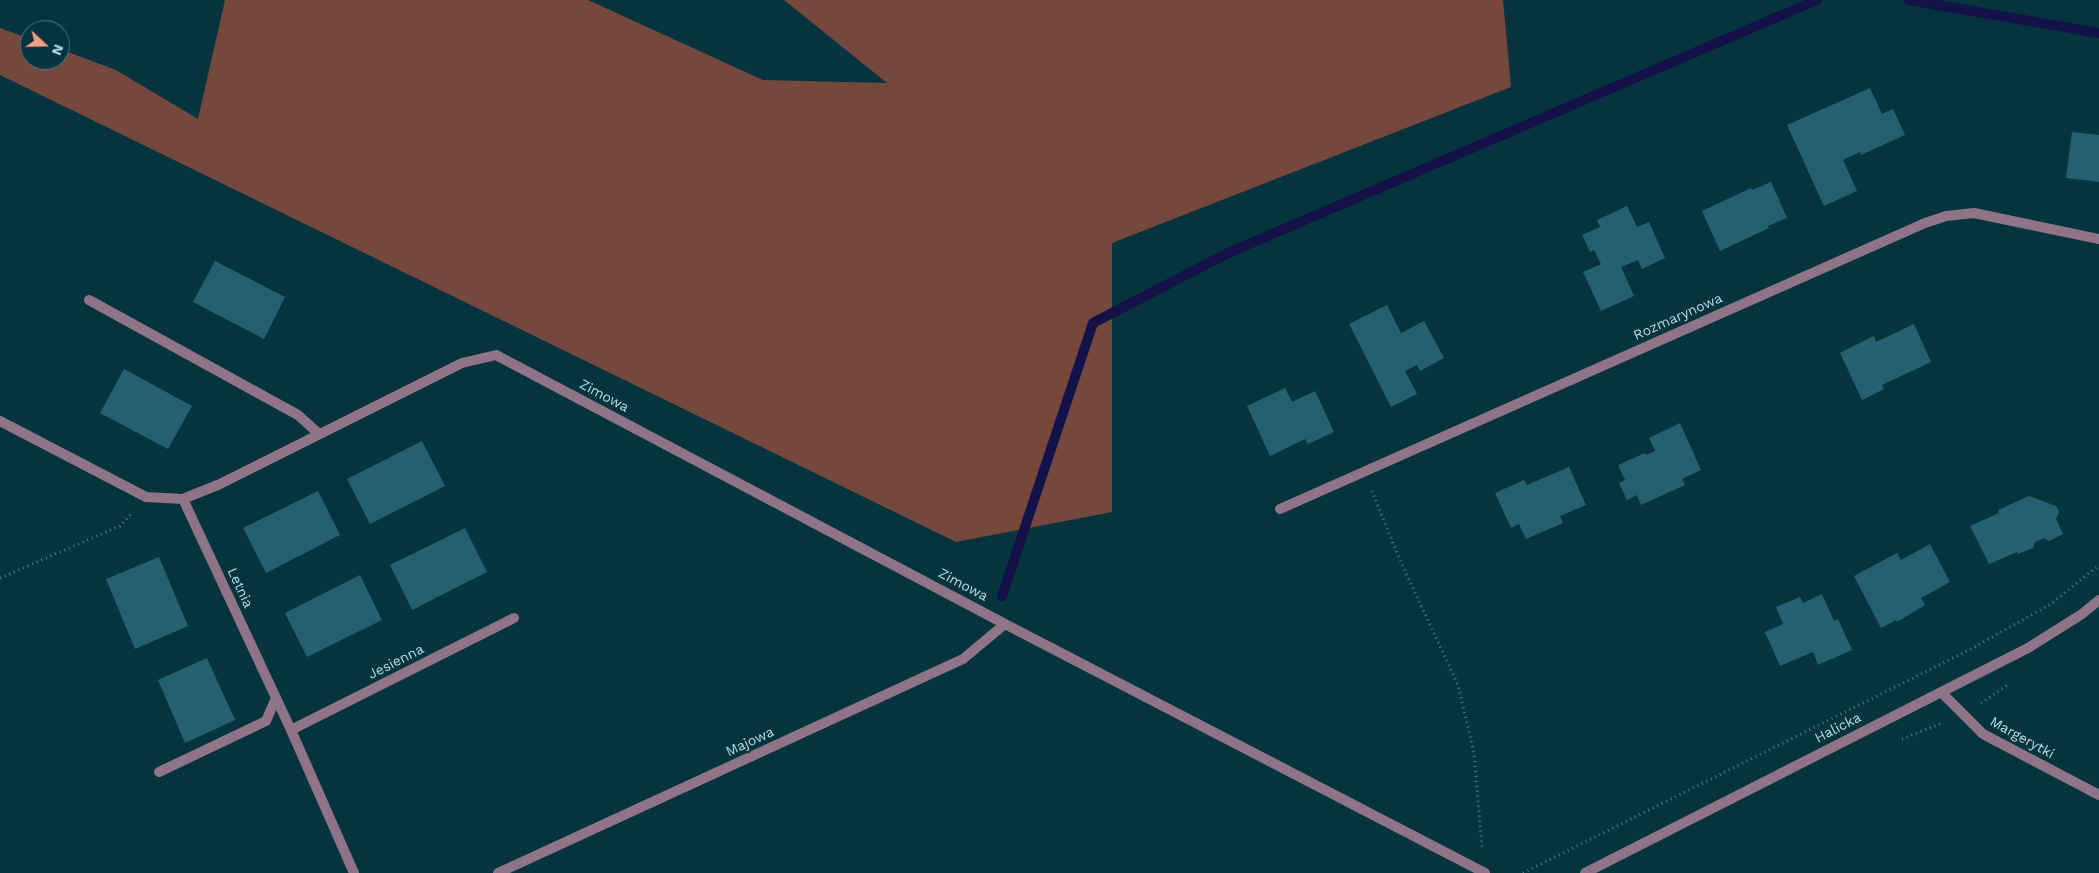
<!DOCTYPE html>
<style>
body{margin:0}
#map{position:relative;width:2099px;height:873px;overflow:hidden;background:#05343e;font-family:"Work Sans",sans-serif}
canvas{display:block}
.north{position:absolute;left:20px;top:20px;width:50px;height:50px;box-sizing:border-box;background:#05343e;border:1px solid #4c7781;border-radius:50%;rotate:111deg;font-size:14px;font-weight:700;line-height:20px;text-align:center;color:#b6dbe6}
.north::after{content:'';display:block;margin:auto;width:18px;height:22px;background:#f49e86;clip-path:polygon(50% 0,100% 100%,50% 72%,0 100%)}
</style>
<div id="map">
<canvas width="2099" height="873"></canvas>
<div class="north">N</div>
</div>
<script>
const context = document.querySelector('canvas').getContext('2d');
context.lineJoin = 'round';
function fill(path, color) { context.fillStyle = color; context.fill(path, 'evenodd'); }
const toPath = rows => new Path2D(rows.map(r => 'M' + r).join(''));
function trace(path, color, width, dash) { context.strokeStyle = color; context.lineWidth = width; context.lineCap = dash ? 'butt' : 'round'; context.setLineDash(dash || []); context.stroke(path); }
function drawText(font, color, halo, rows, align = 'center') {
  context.font = font + ' "Work Sans",sans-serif'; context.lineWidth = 4.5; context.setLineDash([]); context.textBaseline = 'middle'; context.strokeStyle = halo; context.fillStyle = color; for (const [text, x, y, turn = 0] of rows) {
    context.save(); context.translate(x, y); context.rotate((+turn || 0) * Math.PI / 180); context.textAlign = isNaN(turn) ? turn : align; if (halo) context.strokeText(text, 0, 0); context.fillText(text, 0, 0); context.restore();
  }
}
const green = toPath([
 [225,0,588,0,763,80,887,83,784,0,1503,0,1511,87,1112,243,1112,512,956,542,0,75,0,28,30,39,30,60,60,60,60,49,116,70,198,119]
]);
const stream = toPath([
 [1909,0,2099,33],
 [1002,596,1093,323,1228,253,1817,0]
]);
const building = toPath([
 [1870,88,1882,114,1893,109,1905,135,1861,155,1860,152,1843,160,1857,191,1824,206,1787,125],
 [2072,132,2099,135,2099,182,2066,178],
 [1771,182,1787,218,1768,226,1769,228,1720,251,1702,211,1751,188,1752,190],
 [1627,206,1637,227,1649,222,1665,258,1642,269,1638,260,1621,267,1634,296,1601,311,1583,272,1601,264,1594,250,1590,252,1582,235,1600,227,1597,220],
 [215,261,285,297,264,339,193,302],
 [1387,305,1401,333,1424,321,1444,358,1420,371,1417,365,1405,371,1417,394,1391,407,1349,324],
 [1914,324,1931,362,1882,385,1884,389,1862,400,1840,353,1874,336,1876,342],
 [124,369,192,406,168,449,100,413],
 [1285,388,1292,402,1315,391,1334,432,1308,444,1305,439,1270,456,1247,406],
 [1680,423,1701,470,1682,479,1685,485,1641,505,1637,495,1627,500,1619,483,1625,480,1618,465,1645,453,1646,455,1655,451,1649,438],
 [422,441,445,486,370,524,347,479],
 [1569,467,1586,505,1560,516,1563,523,1526,539,1519,524,1511,528,1495,493,1524,480,1527,485],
 [318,491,340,535,266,573,243,528],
 [2029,496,2056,506,2059,512,2056,519,2063,534,2049,541,2044,538,2035,542,2033,548,2018,554,2017,552,1989,564,1970,526,1999,513,1998,510],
 [465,528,487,572,412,610,390,565],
 [1930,544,1950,582,1921,598,1925,605,1897,622,1896,620,1881,628,1854,576,1897,553,1901,560],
 [159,557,188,626,135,649,106,579],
 [360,575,382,620,307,657,285,613],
 [1822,594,1834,621,1838,619,1852,650,1818,665,1813,652,1780,666,1765,632,1783,624,1776,607,1800,597,1803,603],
 [207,658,235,720,185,743,158,680]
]);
const path = toPath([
 [1372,491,1399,558,1458,685,1474,753,1482,847],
 [0,578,120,526,131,514],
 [1981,703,2009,684],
 [1902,739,1942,723],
 [1523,873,1969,650,2051,604,2099,565]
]);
const service = toPath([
 [89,300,298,415,319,434],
 [159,772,266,721,276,698]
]);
const minor = toPath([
 [0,421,146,497,183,499,220,484,462,363,496,355,1005,624,1485,873],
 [183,499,291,730,354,873],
 [1280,509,1925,223,1946,216,1974,213,2099,239],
 [1941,692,1983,734,2099,795],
 [291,730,514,618],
 [498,873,963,659,1005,624],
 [1585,873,2028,648,2082,614,2099,600]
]);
const streetNames = [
 ["Rozmarynowa",1678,317,-24],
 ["Zimowa",604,396,28],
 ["Zimowa",963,585,28],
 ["Letnia",240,588,65],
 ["Jesienna",396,662,-27],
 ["Halicka",1838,728,-27],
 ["Margerytki",2022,738,29],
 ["Majowa",750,742,-25]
];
fill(green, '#74483c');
trace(stream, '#131148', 10);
fill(building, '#236170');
trace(path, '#537d88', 3, [1, 4]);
trace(service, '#8f7387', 10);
trace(minor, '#8f7387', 10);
drawText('14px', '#b6dbe6', '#05343e', streetNames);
</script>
